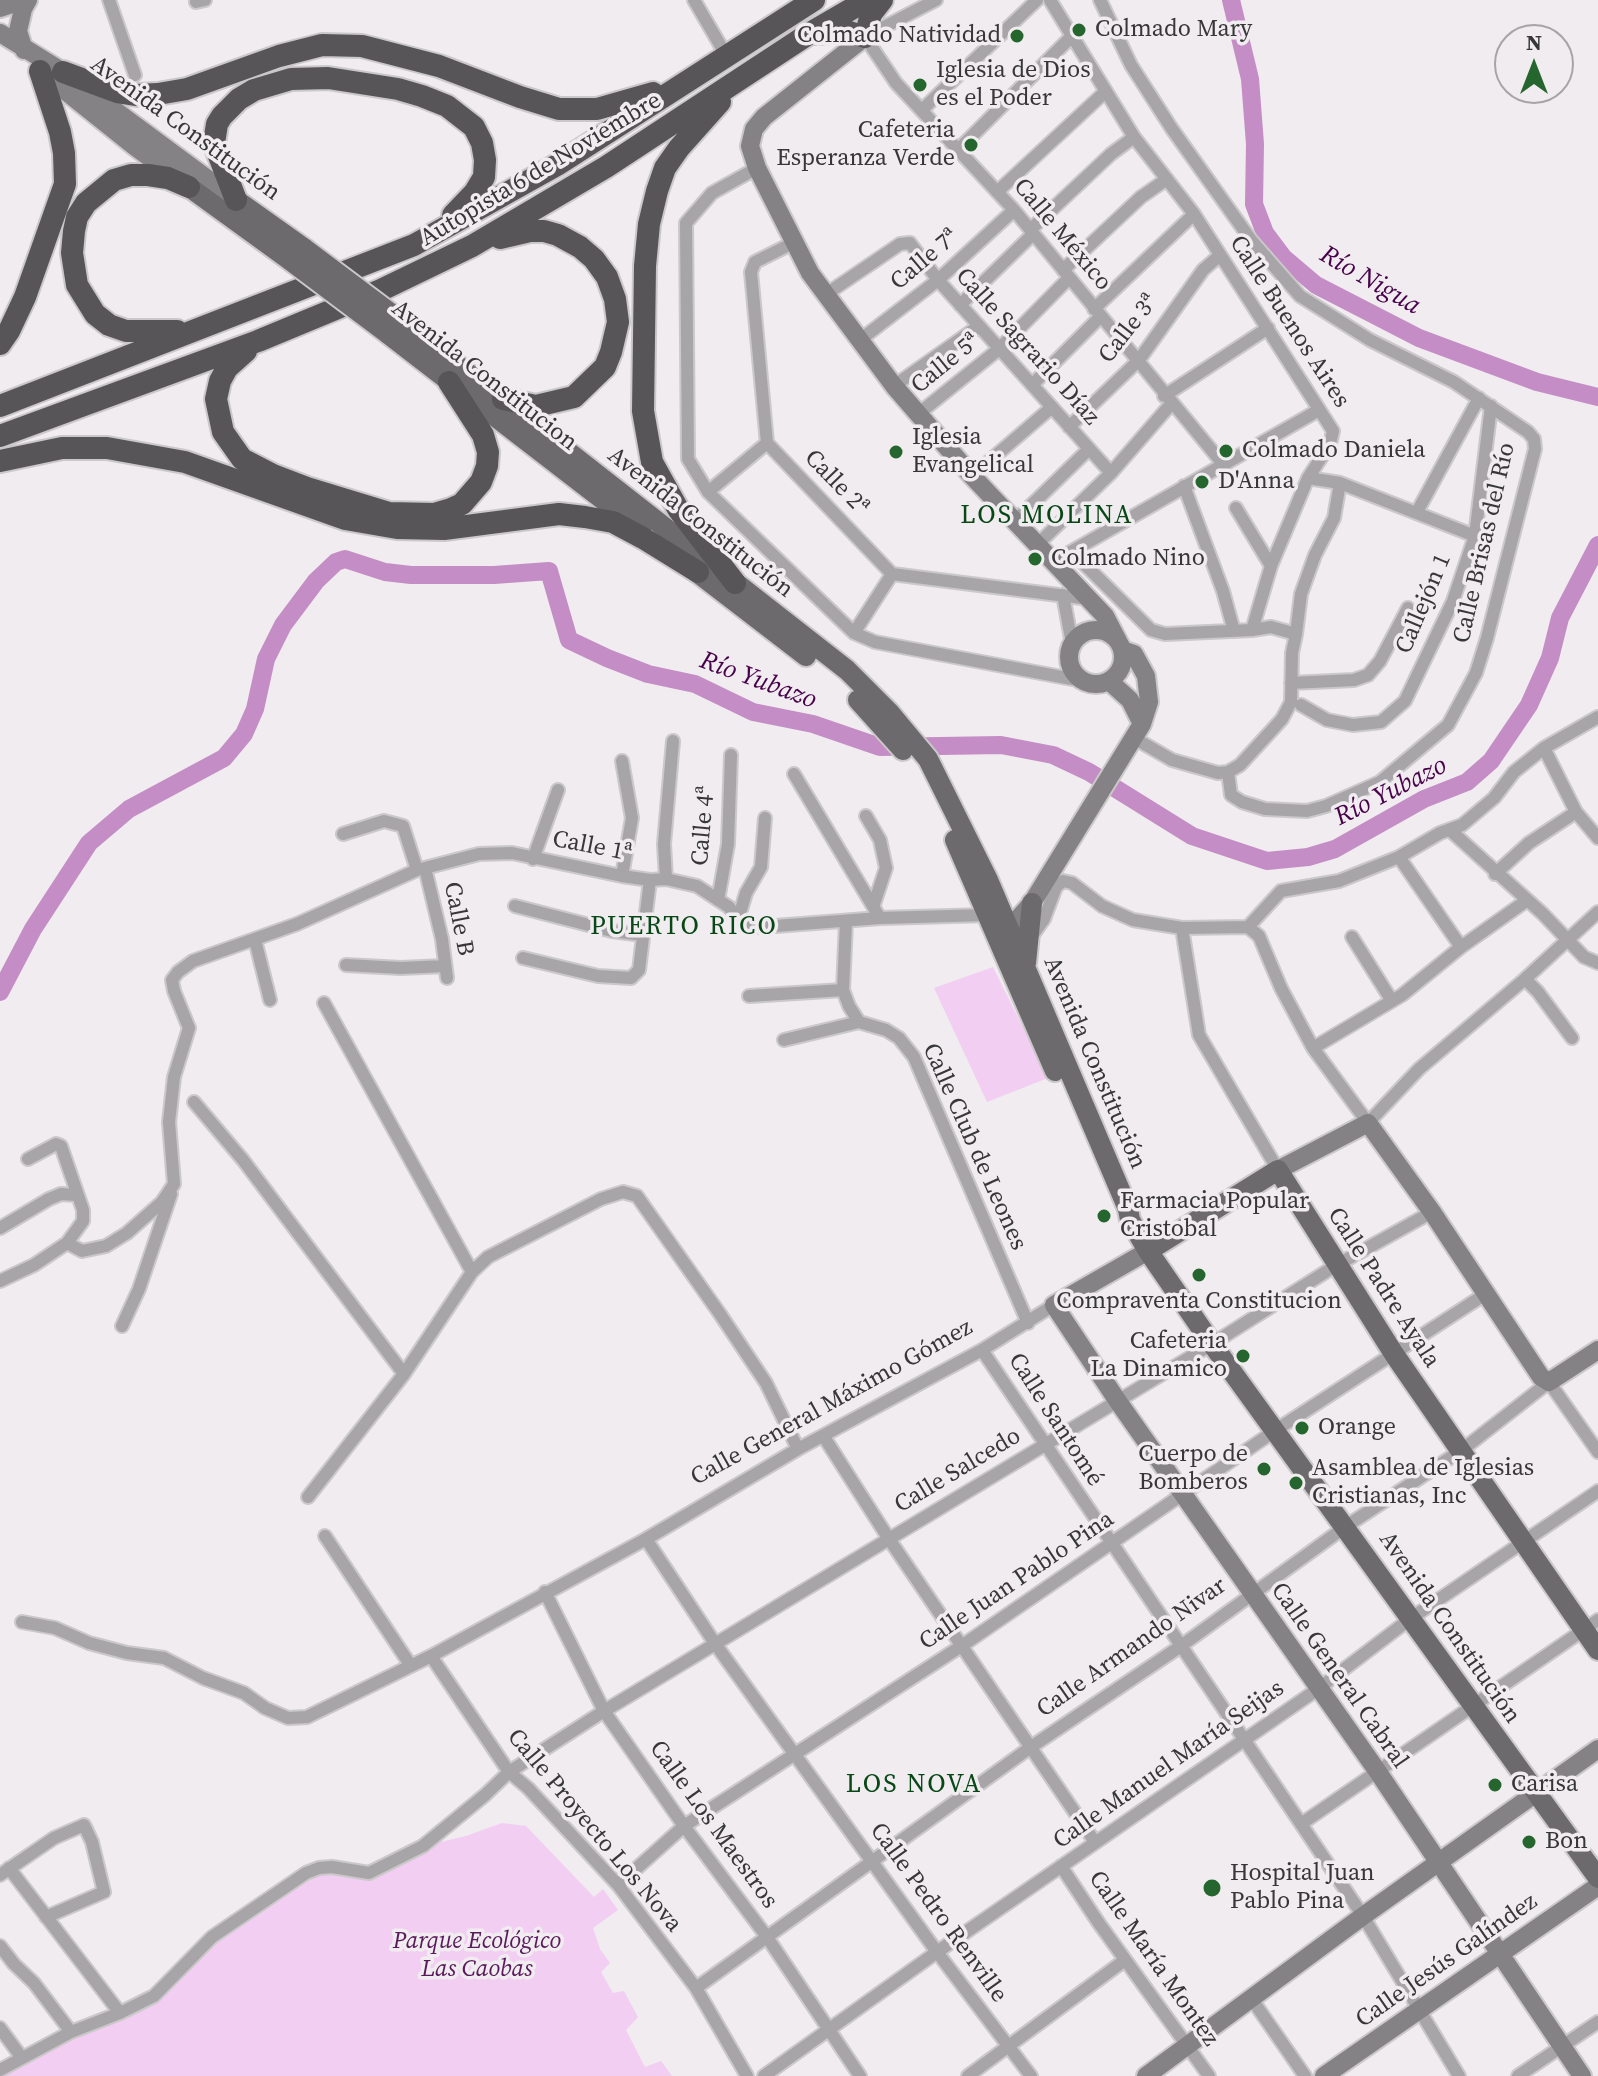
<!DOCTYPE html>
<meta charset="utf-8">
<style>
body{margin:0}
#map{position:relative;width:1598px;height:2076px;overflow:hidden;background:#f0ecef;font-family:"Source Serif 4",serif}
canvas{display:block}
.north{position:absolute;left:1494px;top:24px;width:80px;height:80px;box-sizing:border-box;background:#f0ecef;border:2px solid #a6a4a6;border-radius:50%;rotate:0deg;font-size:22px;font-weight:700;line-height:32px;text-align:center;color:#383738}
.north::after{content:'';display:block;margin:auto;width:28px;height:36px;background:#25652e;clip-path:polygon(50% 0,100% 100%,50% 72%,0 100%)}
</style>
<div id="map">
<canvas width="1598" height="2076"></canvas>
<div class="north">N</div>
</div>
<script>
const context = document.querySelector('canvas').getContext('2d');
context.lineJoin = 'round';
function fill(path, color) { context.fillStyle = color; context.fill(path, 'evenodd'); }
const toPath = rows => new Path2D(rows.map(r => 'M' + r).join(''));
function trace(path, color, width, dash) { context.strokeStyle = color; context.lineWidth = width; context.lineCap = dash ? 'butt' : 'round'; context.setLineDash(dash || []); context.stroke(path); }
function drawText(font, color, halo, rows, align = 'center') {
  context.font = font + ' "Source Serif 4",serif'; context.lineWidth = 7; context.setLineDash([]); context.textBaseline = 'middle'; context.strokeStyle = halo; context.fillStyle = color; for (const [text, x, y, turn = 0] of rows) {
    context.save(); context.translate(x, y); context.rotate((+turn || 0) * Math.PI / 180); context.textAlign = isNaN(turn) ? turn : align; if (halo) context.strokeText(text, 0, 0); context.fillText(text, 0, 0); context.restore();
  }
}
const green = toPath([
 [993,967,1048,1078,987,1102,934,988],
 [502,1823,526,1826,594,1897,603,1889,618,1910,593,1928,600,1949,610,1963,601,1972,613,1993,624,1991,638,2017,626,2030,645,2067,661,2061,672,2076,0,2076,0,2070,154,1996,212,1937,319,1868,369,1873,423,1846,466,1836]
]);
const river = toPath([
 [1231,0,1250,79,1255,144,1254,204,1265,233,1283,257,1316,285,1419,338,1537,382,1598,397],
 [0,992,33,929,89,843,129,809,224,758,244,734,255,709,266,659,283,625,316,581,336,562,345,559,385,572,411,575,494,575,549,571,569,640,607,658,648,674,695,684,753,712,813,724,880,747,1001,745,1053,755,1089,772,1192,836,1267,861,1308,857,1335,849,1424,799,1467,782,1491,761,1529,705,1550,658,1560,618,1598,545]
]);
const street = toPath([
 [109,0,135,75],
 [694,0,726,55],
 [936,0,865,37,896,83,1014,210,1223,464],
 [1050,0,1134,137,1194,214,1333,431,1330,444,1308,478,1271,566,1252,630,1165,634,1151,630,1072,552],
 [1100,0,1131,65,1172,129,1251,240,1300,296,1370,340,1454,382,1528,432,1534,439,1535,449,1487,638,1476,673,1448,725,1380,782,1326,806,1307,811,1265,809,1242,802,1231,795,1228,772],
 [196,2,205,0],
 [923,109,1037,0],
 [959,149,1072,36],
 [757,168,712,193,686,223,688,459,708,492,854,633,875,642,1083,681],
 [997,192,1105,92],
 [1030,230,1111,154,1134,137],
 [793,243,755,262,751,272,767,443,892,574,1090,599],
 [1063,270,1141,197,1167,179],
 [825,295,900,244,910,243,938,280,1111,473],
 [960,305,1033,234],
 [1094,309,1194,214],
 [860,340,938,280,1014,210],
 [1032,385,1100,317],
 [894,386,979,326],
 [1164,396,1268,328],
 [917,415,999,349,1069,278],
 [1069,427,1139,360,1203,270,1219,256],
 [972,476,1052,407],
 [1308,478,1340,483,1475,536],
 [1184,486,1223,591,1234,631],
 [708,492,767,443],
 [1236,508,1271,566],
 [1417,512,1479,398],
 [1015,521,1089,449],
 [1037,545,1111,473,1171,404],
 [1053,562,1319,410],
 [1063,595,1072,644],
 [854,633,892,574],
 [1296,634,1301,594,1315,555,1334,518,1340,483],
 [1291,683,1354,680,1368,675,1380,661,1408,608],
 [1301,705,1327,720,1353,725,1381,722,1405,701,1453,601,1475,536,1491,406],
 [1134,738,1172,760,1218,773,1228,772,1240,765,1282,719,1291,702,1292,653,1296,634,1271,627,1252,630],
 [1544,748,1576,812,1598,838],
 [794,774,880,918],
 [866,816,880,840,886,868,874,904],
 [1451,831,1543,914,1584,957,1598,963],
 [343,834,384,821,403,826,417,870],
 [1399,857,1461,947],
 [533,859,558,790],
 [425,868,442,939,447,978],
 [1495,874,1529,843,1576,812],
 [622,876,632,818,622,761],
 [666,879,664,844,673,741],
 [718,900,728,844,731,755],
 [515,906,612,931,643,935],
 [738,920,746,893,761,867,765,818],
 [846,922,843,990,849,1006,859,1022,886,1030,899,1038,914,1057,1028,1323],
 [1248,927,1281,891,1339,881,1399,857,1440,833,1462,825,1494,798,1514,772,1544,748,1598,717],
 [1182,928,1199,1035,1278,1170],
 [1032,936,1044,919,1056,887,1063,881,1072,883,1102,906,1133,920,1182,928,1248,927,1259,936,1281,988,1313,1048,1368,1123,1419,1069,1525,979,1598,912],
 [1352,937,1392,1001],
 [255,940,270,1000],
 [523,958,598,976,631,978,639,970,650,880],
 [346,965,401,968,445,966],
 [1525,979,1538,992,1572,1038],
 [749,996,843,990],
 [324,1003,472,1272],
 [784,1040,859,1022],
 [1313,1048,1402,995,1461,947,1526,901],
 [194,1102,243,1160,404,1374],
 [0,1228,49,1199,61,1194,76,1195],
 [67,1243,82,1251,106,1246,127,1233,162,1202,174,1184,169,1122,174,1077,189,1028,174,991,172,980,178,972,193,961,297,924,417,870,479,854,512,853,622,876,650,880,666,879,697,886,729,907,738,920,748,926,762,927,880,918,987,915],
 [0,1281,34,1265,67,1243,83,1221,83,1210,61,1146,56,1144,28,1159],
 [122,1326,139,1289,171,1194],
 [982,1350,1363,1916,1459,2076],
 [824,1437,889,1539,1095,1842],
 [308,1497,404,1374,472,1272,488,1257,601,1199,623,1192,637,1196,720,1314,766,1383,798,1449],
 [325,1536,411,1666],
 [646,1539,716,1645,937,1952,1031,2076],
 [545,1592,604,1711,684,1826,767,1937,860,2076],
 [22,1622,55,1628,89,1643,127,1653,164,1658,203,1678,244,1693,265,1708,288,1718,307,1717,431,1656,646,1539,798,1449,982,1350,1054,1305],
 [431,1656,509,1772,528,1788,618,1885,696,1988,747,2076],
 [1301,1824,1598,1620],
 [1061,1866,1098,1922,1209,2076],
 [9,1868,120,2013],
 [0,1875,54,1838,84,1825,92,1842,104,1892,46,1917],
 [618,1885,684,1826,963,1645,1276,1430,1487,1293],
 [0,1946,14,1964,34,1983,71,2032],
 [696,1988,1031,1747,1181,1646,1345,1527,1462,1450,1549,1382,1598,1452],
 [1251,1998,1305,2076],
 [0,2028,22,2058],
 [0,2070,71,2032,120,2013,154,1996,212,1937,306,1873,319,1868,332,1867,369,1873,423,1846,485,1795,509,1772,604,1711,1212,1344,1335,1266,1432,1212],
 [764,2076,937,1952,1318,1689,1410,1619,1598,1491],
 [968,2076,1125,1960],
 [1518,2076,1598,2022]
]);
const secondary = toPath([
 [0,8,24,0],
 [0,33,63,72,236,200],
 [865,37,764,117,754,129,750,146,757,168,810,273,894,386,972,476,1105,616,1118,641],
 [24,50,18,31,23,9,28,0],
 [39,70,134,146,180,180],
 '1069 657a27 27 0 1 1 54 0a27 27 0 1 1-54 0Z',
 [1109,681,1130,700,1142,724],
 [994,931,1015,922,1032,903,1142,724,1149,702,1146,676,1134,654,1122,650],
 [1278,1170,1368,1123,1432,1212,1541,1377,1549,1382,1598,1350],
 [1148,1251,1054,1305,1117,1400,1378,1772,1582,2076],
 [1146,2076,1363,1916,1598,1749],
 [1324,2076,1598,1886]
]);
const primary = toPath([
 [189,187,291,261],
 [236,200,305,249],
 [397,318,847,670,889,712,928,759,988,880,1128,1209,1130,1220,1148,1251,1212,1344,1598,1878],
 [387,333,641,529],
 [685,563,806,656],
 [858,700,903,750],
 [955,840,1055,1071],
 [1026,963,1032,903],
 [1148,1251,1278,1170,1394,1354,1598,1650]
]);
const highway = toPath([
 [815,33,846,31,865,37,871,14,882,0],
 [63,72,117,92,137,95,158,94,187,89,279,56,322,45,362,46,439,66,520,97,559,109,597,109,653,93],
 [720,102,679,148,665,168,657,191,649,224,645,266,643,411,652,462,678,509,735,583],
 [236,200,214,143,217,124,222,116,239,99,254,90,291,79,328,78,398,89,422,96,447,106,474,127,482,143,485,160,484,177,475,192,453,215],
 [500,238,530,231,544,231,558,235,580,247,594,259,607,277,615,299,618,322,611,352,605,367,574,397,536,406,503,399],
 [177,331,126,331,109,325,95,314,77,285,72,253,74,231,77,217,86,203,114,180,131,175,148,175,168,178,189,187],
 [0,344,9,331,25,297,65,184,64,153,60,132,40,71],
 [246,351,227,368,220,381,216,399,223,432,242,459,273,475,307,488,389,513,434,514,451,509,462,504,481,482,487,466,488,452,483,435,449,382],
 [0,406,414,245,557,165,814,0],
 [0,436,258,341,381,290,472,246,606,167,810,33,867,0],
 [0,461,62,448,107,448,185,462,345,519,397,528,444,529,559,514,585,517,613,522,643,538,698,572]
]);
const primaryBridge = toPath([
 [305,249,397,318],
 [291,261,387,333]
]);
const markers = [
 [1079,30,8,"#25652e"],
 [1017,36,8,"#25652e"],
 [920,85,8,"#25652e"],
 [971,145,8,"#25652e"],
 [1226,451,8,"#25652e"],
 [896,452,8,"#25652e"],
 [1202,482,8,"#25652e"],
 [1035,559,8,"#25652e"],
 [1104,1216,8,"#25652e"],
 [1199,1275,8,"#25652e"],
 [1243,1356,8,"#25652e"],
 [1302,1428,8,"#25652e"],
 [1264,1469,8,"#25652e"],
 [1296,1483,8,"#25652e"],
 [1495,1785,8,"#25652e"],
 [1529,1842,8,"#25652e"],
 [1212,1888,10,"#25652e"]
];
const poiNames = [
 ["Colmado Mary",1095,30],
 ["Colmado Natividad",1001,36,"right"],
 ["Iglesia de Dios",936,71],
 ["es el Poder",936,99],
 ["Cafeteria",955,131,"right"],
 ["Esperanza Verde",955,159,"right"],
 ["Iglesia",912,438],
 ["Evangelical",912,466],
 ["Colmado Daniela",1242,451],
 ["D'Anna",1218,482],
 ["Colmado Nino",1051,559],
 ["Farmacia Popular",1120,1202],
 ["Cristobal",1120,1230],
 ["Compraventa Constitucion",1199,1302,"center"],
 ["Cafeteria",1227,1342,"right"],
 ["La Dinamico",1227,1370,"right"],
 ["Orange",1318,1428],
 ["Cuerpo de",1248,1455,"right"],
 ["Bomberos",1248,1483,"right"],
 ["Asamblea de Iglesias",1312,1469],
 ["Cristianas, Inc",1312,1497],
 ["Carisa",1511,1785],
 ["Bon",1545,1842],
 ["Hospital Juan",1230,1874],
 ["Pablo Pina",1230,1902]
];
const streetNames = [
 ["Avenida Constitución",185,129,36],
 ["Autopista 6 de Noviembre",541,170,-31],
 ["Calle México",1062,235,50],
 ["Calle 7ª",925,260,-40],
 ["Calle Buenos Aires",1289,322,57],
 ["Calle 3ª",1129,329,-52],
 ["Calle Sagrario Díaz",1027,347,48],
 ["Calle 5ª",946,364,-39],
 ["Avenida Constitucion",484,376,38],
 ["Calle 2ª",836,483,46],
 ["Avenida Constitución",700,523,38],
 ["Calle Brisas del Río",1485,543,-77],
 ["Callejón 1",1424,604,-67],
 ["Calle 4ª",704,826,-85],
 ["Calle 1ª",592,847,11],
 ["Calle B",458,919,79],
 ["Avenida Constitución",1094,1063,67],
 ["Calle Club de Leones",974,1147,66],
 ["Calle Padre Ayala",1383,1288,57],
 ["Calle General Máximo Gómez",832,1403,-29],
 ["Calle Santomé",1055,1420,57],
 ["Calle Salcedo",958,1471,-31],
 ["Calle Juan Pablo Pina",1017,1581,-34],
 ["Avenida Constitución",1449,1628,55],
 ["Calle Armando Nivar",1132,1648,-35],
 ["Calle General Cabral",1339,1676,55],
 ["Calle Manuel María Seijas",1169,1765,-35],
 ["Calle Los Maestros",713,1825,54],
 ["Calle Proyecto Los Nova",594,1831,50],
 ["Calle Pedro Renville",938,1913,54],
 ["Calle María Montez",1153,1959,55],
 ["Calle Jesús Galíndez",1447,1961,-35]
];
const parkNames = [
 ["Parque Ecológico",477,1942],
 ["Las Caobas",477,1970]
];
const waterNames = [
 ["Río Nigua",1370,281,30],
 ["Río Yubazo",758,681,20],
 ["Río Yubazo",1391,792,-27]
];
const neighbourhoodNames = [
 ["LOS MOLINA",1047,516],
 ["PUERTO RICO",684,927],
 ["LOS NOVA",914,1785]
];
fill(green, '#f3cef3');
trace(river, '#c48dc5', 18);
trace(street, '#cbc8ca', 16);
trace(secondary, '#cbc8ca', 22);
trace(primary, '#cbc8ca', 24);
trace(highway, '#cbc8ca', 26);
trace(street, '#a7a5a7', 12);
trace(secondary, '#848284', 18);
trace(primary, '#6c6a6c', 20);
trace(highway, '#575557', 22);
trace(primaryBridge, '#cbc8ca', 24, []);
trace(primaryBridge, '#6c6a6c', 20);
for (const [x, y, r, color] of markers) { const dot = new Path2D(); dot.arc(x, y, r, 0, 2 * Math.PI); context.fillStyle = color; context.fill(dot); trace(dot, '#f0ecef', 3); }
drawText('24px', '#383738', '#f0ecef', poiNames, 'left');
drawText('24px', '#383738', '#f0ecef', streetNames);
drawText('italic 24px', '#5b195d', '#f0ecef', parkNames);
drawText('italic 26px', '#48024b', '#f0ecef', waterNames);
context.letterSpacing = '2px';
drawText('26px', '#084817', '#f0ecef', neighbourhoodNames);
context.letterSpacing = '0px';
</script>
